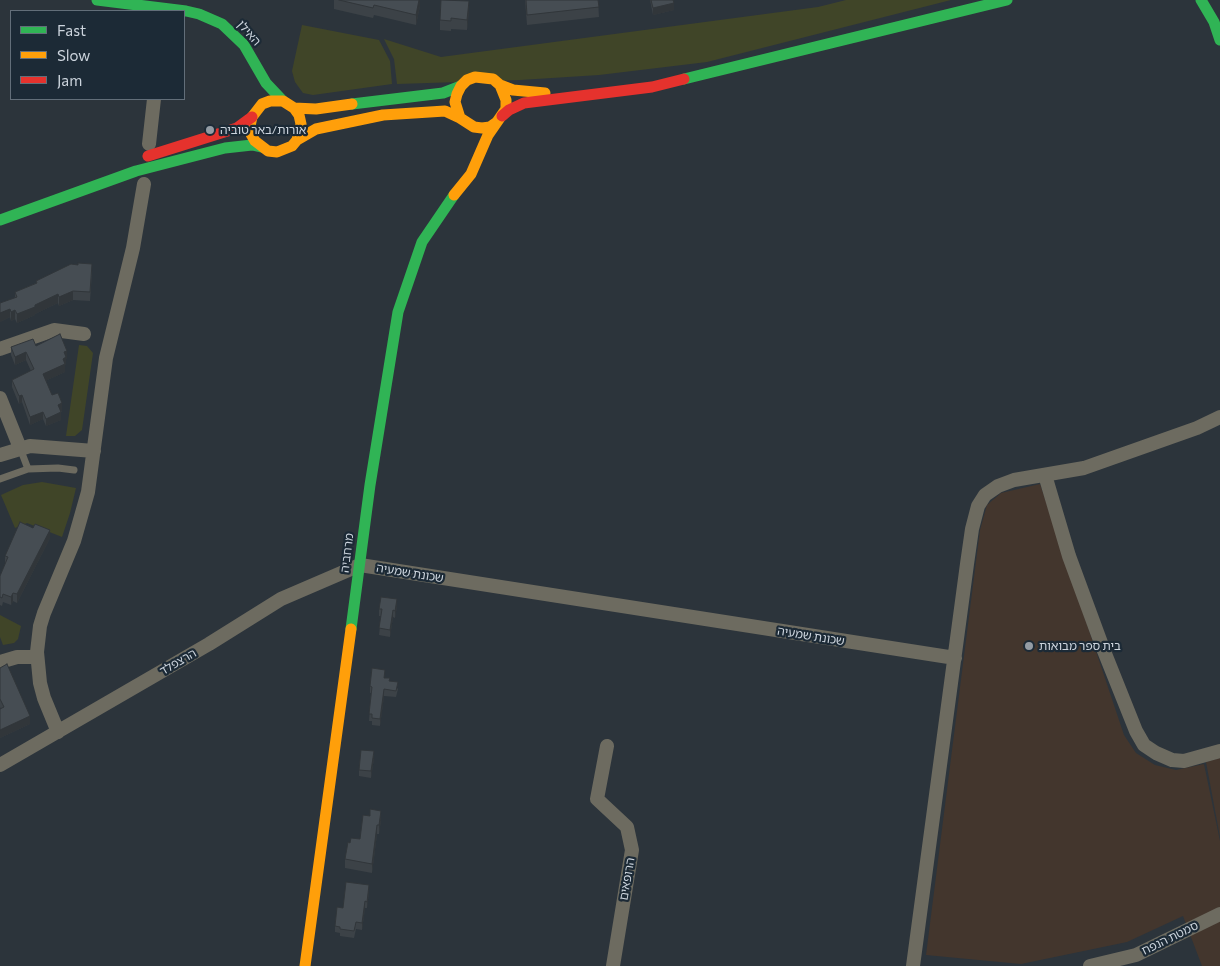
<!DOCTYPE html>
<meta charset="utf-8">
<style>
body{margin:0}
#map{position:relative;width:1220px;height:966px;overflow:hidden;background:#2c343b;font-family:Commissioner,sans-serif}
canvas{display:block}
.legend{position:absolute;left:10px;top:10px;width:175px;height:90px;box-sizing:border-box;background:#1c2a36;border:1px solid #626e79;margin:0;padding:6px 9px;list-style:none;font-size:15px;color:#ccd4dd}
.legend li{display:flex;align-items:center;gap:10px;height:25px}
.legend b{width:25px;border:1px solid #626e79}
</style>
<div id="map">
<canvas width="1220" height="966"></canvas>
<ul class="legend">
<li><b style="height:6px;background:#30b455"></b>Fast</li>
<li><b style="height:6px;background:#ff9f0a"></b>Slow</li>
<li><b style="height:6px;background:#e5322d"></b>Jam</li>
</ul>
</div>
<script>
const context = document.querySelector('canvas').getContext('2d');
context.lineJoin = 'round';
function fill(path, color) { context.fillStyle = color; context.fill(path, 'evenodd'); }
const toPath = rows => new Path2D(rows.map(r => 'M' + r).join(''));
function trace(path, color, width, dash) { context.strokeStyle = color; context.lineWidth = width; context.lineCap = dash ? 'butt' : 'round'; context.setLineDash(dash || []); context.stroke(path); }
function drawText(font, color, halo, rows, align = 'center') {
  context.font = font + ' Commissioner,"Noto Sans Hebrew",sans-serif'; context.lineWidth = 4.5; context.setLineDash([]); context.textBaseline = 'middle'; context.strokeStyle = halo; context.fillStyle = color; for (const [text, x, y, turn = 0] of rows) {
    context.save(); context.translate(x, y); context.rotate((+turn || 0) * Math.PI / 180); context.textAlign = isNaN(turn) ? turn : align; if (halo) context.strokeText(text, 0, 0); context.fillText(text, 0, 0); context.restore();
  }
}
const education = toPath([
 [1040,484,1124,735,1136,753,1155,765,1176,770,1204,764,1220,841,1220,966,1202,966,1183,916,1127,942,1021,964,926,955,980,530,987,505,1001,493],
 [1220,758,1220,837,1206,762]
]);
const green = toPath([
 [846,0,951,0,707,62,599,75,520,80,397,84,394,59,384,39,441,57,818,7],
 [302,25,379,40,390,61,392,84,313,95,303,93,295,82,292,71],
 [79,345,87,346,93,353,82,430,75,436,66,436],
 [42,482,76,488,70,513,62,537,27,523,15,528,1,495,23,485],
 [0,615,21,626,18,639,14,643,3,645,0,637]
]);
const lane = toPath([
 [20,448,28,469],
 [0,479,28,469,58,468,74,470]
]);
const street = toPath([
 [149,144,154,99],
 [0,349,54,330,84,334],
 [0,398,20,448],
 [0,455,30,446,94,451],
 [1045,475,1069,556,1104,651,1136,731,1144,745,1156,753,1172,760,1184,761,1220,751],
 [0,662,17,657,37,657],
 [58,732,44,698,40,683,37,652,40,626,44,613,74,541,88,492,106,358,133,248,144,184],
 [607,746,597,799,627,827,632,850,613,966],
 [0,765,209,644,281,599,360,565,955,658],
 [913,966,967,564,972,529,978,506,985,495,998,486,1014,480,1084,468,1197,428,1220,417],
 [1090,966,1136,955,1220,914]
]);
const fast = toPath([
 [97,0,186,11,199,14,222,24,244,45,266,83,283,101],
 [1201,0,1214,22,1220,40],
 [684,79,1007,0],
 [352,104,443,93,461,86],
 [0,220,136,171,225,148,252,145,261,147],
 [351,629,370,485,398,312,422,242,454,195]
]);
const slow = toPath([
 [500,85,506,100,506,109,497,122,490,127,482,128,474,127,460,118,455,102,457,94,461,86,467,80,475,77,493,79,500,85,513,90,545,93],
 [294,108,299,115,301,124,297,140,292,146,277,152,268,151,255,141,251,134,250,126,252,117,262,104,270,101,283,101,294,108,316,109,352,104],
 [297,140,316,129,383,115,445,111,460,118],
 [454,195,471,174,488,135,497,122],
 [305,966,351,629]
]);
const jam = toPath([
 [502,116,509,110,524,103,652,87,684,79],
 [148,156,237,128,252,117]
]);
const wall = toPath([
 [334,0,420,0,420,6,416,25,374,15,373,18,334,9],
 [525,0,598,0,599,17,527,25],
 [650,0,673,0,674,10,653,15],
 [469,11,467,30,451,29,451,31,440,30,440,20],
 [92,272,90,301,73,300,59,306,58,303,35,314,35,315,17,323,15,319,11,321,10,317,0,322,15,297,15,292,36,283,36,281],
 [36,346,67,359,66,359,66,365,65,365,65,372,45,381,52,395,62,411,61,412,61,420,46,426,43,419,30,425,22,402,19,404,12,387,12,380,31,371,26,360,15,365,11,355,11,347],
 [50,538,17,603,13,601,11,605,3,602,2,606,0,605,0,576,5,564,5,556],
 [397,606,395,618,393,617,390,637,379,635,381,616,379,616,379,609],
 [0,668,30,724,0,738,0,709,1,709,0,707],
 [385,678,390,681,398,689,396,697,384,696,380,726,372,725,372,721,369,721,371,693,370,693,370,686],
 [374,758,371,778,359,776,359,770],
 [381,820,379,834,377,834,372,873,345,868,345,859,360,839],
 [369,892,367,908,365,908,362,930,356,929,354,938,340,936,340,933,335,932,335,926,343,908]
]);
const shadedWall = toPath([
 [419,0,420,0,420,6,416,25,416,15],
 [469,1,469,11,467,30,467,20],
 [674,3,674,10,653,15,653,8],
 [73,291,73,300,59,306,59,297],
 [58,294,58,303,35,314,35,315,17,323,17,314],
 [10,309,10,317,0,322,0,313],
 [15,310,15,319,11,321,11,312],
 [67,351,67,359,66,359,66,365,65,365,65,372,43,382,43,374,63,359,64,352],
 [26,352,26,360,15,365,15,357],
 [22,395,22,402,19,404,19,396],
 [62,403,62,411,58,413,58,405],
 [43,412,43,419,30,425,30,417],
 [61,412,61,420,46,426,46,419],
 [50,530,50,538,17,603,17,594],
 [13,593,13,601,11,605,11,597],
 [397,599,397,606,395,618,395,611],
 [393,610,393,617,390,637,390,630],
 [384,689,384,696,380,726,380,719],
 [30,716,30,724,0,738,0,730],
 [374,751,374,758,371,778,371,771],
 [381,811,381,820,379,834,379,825],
 [377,825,377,834,372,873,372,864],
 [369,885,369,892,367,908,367,902],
 [365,901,365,908,362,930,362,923]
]);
const building = toPath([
 [339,0,419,0,416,15,374,5,373,8,339,0],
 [441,0,469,1,467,20,451,18,451,21,440,20,441,0],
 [526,0,598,0,599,7,527,15,526,0],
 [651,0,673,0,674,3,653,8,651,0],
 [78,263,92,264,90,292,73,291,59,297,58,294,35,305,35,307,17,314,15,310,11,312,10,309,0,313,0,303,17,297,15,292,37,283,36,281,71,264,78,265,78,263],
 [60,334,67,351,64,352,66,357,63,359,65,364,43,374,52,395,58,393,62,403,58,405,61,412,46,419,43,412,30,417,22,395,19,396,12,380,34,369,26,352,15,357,11,347,33,339,36,346,60,334],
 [20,522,33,528,35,524,50,530,17,594,13,593,11,597,3,594,2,598,0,597,0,576,8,557,5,556,20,522],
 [381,597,397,599,395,611,393,610,390,630,379,628,382,609,379,609,381,597],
 [7,664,30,716,0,730,0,709,4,707,0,699,0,668,7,664],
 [372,668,385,670,384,678,390,678,389,681,398,682,396,691,384,689,380,719,372,718,372,714,369,714,372,687,370,686,372,668],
 [361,750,374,751,371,771,359,770,361,750],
 [370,809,381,811,379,825,377,825,372,864,345,859,348,842,350,843,351,838,360,839,363,815,370,816,370,809],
 [346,882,369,885,367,902,365,901,362,923,356,922,354,931,340,929,340,927,335,926,337,907,343,908,346,882]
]);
const markers = [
 [210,130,5,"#949ca4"],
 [1029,646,5,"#949ca4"]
];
const streetNames = [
 ["האילן",249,33,49],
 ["מרחביה",347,553,-83],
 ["שכונת שמעיה",410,573,9],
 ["שכונת שמעיה",811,636,9],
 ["הרצפלד",178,662,-30],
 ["הרופאים",627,879,-80],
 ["סמטת הנפח",1170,938,-26]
];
const poiNames = [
 ["אורות/באר טוביה",220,130],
 ["בית ספר מבואות",1039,646]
];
fill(education, '#43362d');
fill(green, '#404528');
trace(lane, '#6d6b60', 7);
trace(street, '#6d6b60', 14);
trace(fast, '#30b455', 11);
trace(slow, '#ff9f0a', 11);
trace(jam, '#e5322d', 11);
fill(wall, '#3c4247');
fill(shadedWall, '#31363a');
fill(building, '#464d53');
trace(building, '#31363a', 1);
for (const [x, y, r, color] of markers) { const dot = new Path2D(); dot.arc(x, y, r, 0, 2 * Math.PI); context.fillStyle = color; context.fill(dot); trace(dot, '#1c2a36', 2); }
drawText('12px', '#ccd4dd', '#1c2a36', streetNames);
drawText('12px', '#ccd4dd', '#1c2a36', poiNames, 'left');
</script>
